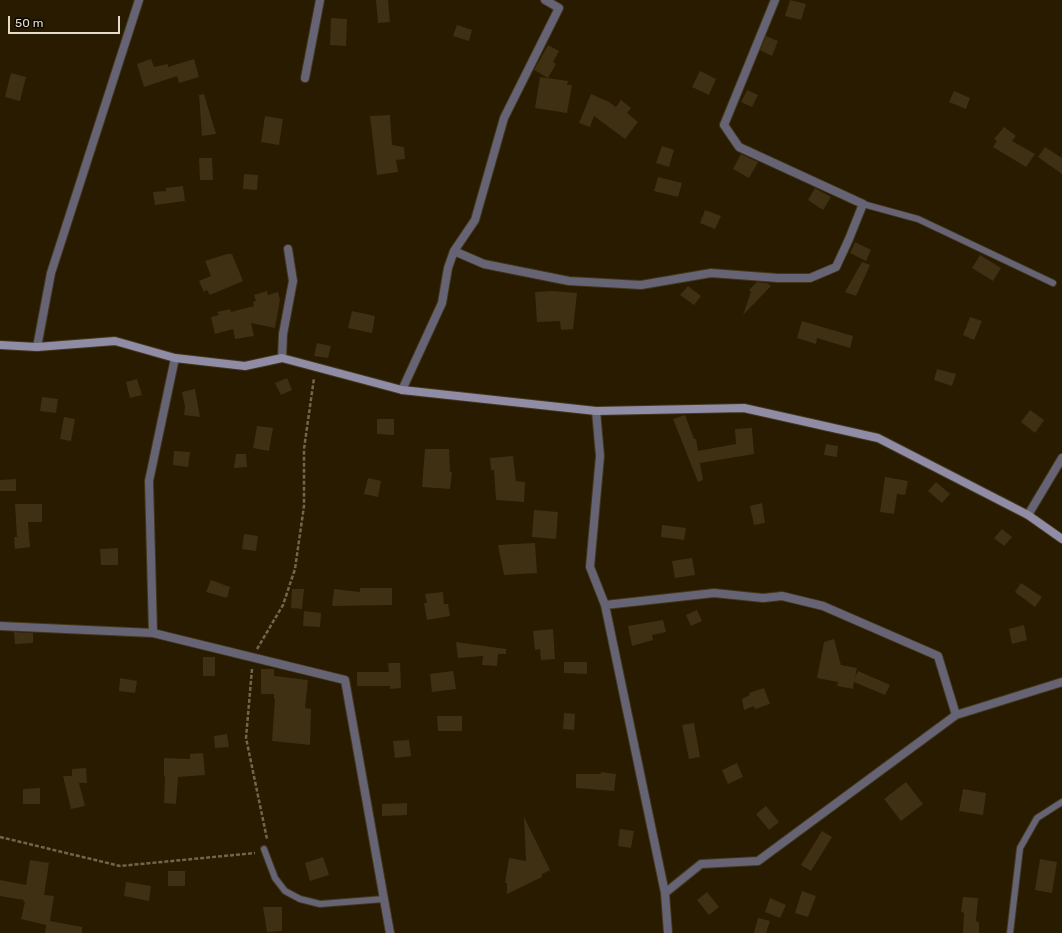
<!DOCTYPE html>
<style>
body{margin:0}
#map{position:relative;width:1062px;height:933px;overflow:hidden;background:#281b00;font-family:Rubik,sans-serif}
canvas{display:block}
.scale{position:absolute;left:8px;top:16px;width:112px;height:18px;box-sizing:border-box;border:2px solid #e4dbcb;border-top:0;padding-left:5px;font-size:12px;line-height:14px;white-space:nowrap;color:#e4dbcb;-webkit-text-stroke:3px #0c0701;paint-order:stroke}
</style>
<div id="map">
<canvas width="1062" height="933"></canvas>
<div class="scale">50 m</div>
</div>
<script>
const context = document.querySelector('canvas').getContext('2d');
context.lineJoin = 'round';
function fill(path, color) { context.fillStyle = color; context.fill(path, 'evenodd'); }
const toPath = rows => new Path2D(rows.map(r => 'M' + r).join(''));
function trace(path, color, width, dash) { context.strokeStyle = color; context.lineWidth = width; context.lineCap = dash ? 'butt' : 'round'; context.setLineDash(dash || []); context.stroke(path); }
const building = toPath([
 [376,0,388,0,390,22,378,23],
 [790,0,806,4,801,20,785,16],
 [331,18,347,19,346,46,330,45],
 [457,25,472,30,469,41,453,36],
 [766,36,778,41,772,56,760,50],
 [548,45,559,51,553,62,556,64,548,78,534,70],
 [151,59,154,67,168,64,168,67,194,59,199,77,179,83,177,76,144,87,137,64],
 [700,71,716,79,709,95,692,87],
 [11,73,26,77,20,101,5,97],
 [540,77,568,81,567,85,572,85,567,113,535,108],
 [747,90,758,95,752,107,741,102],
 [954,91,970,98,966,109,949,102],
 [204,94,216,134,202,136,199,95],
 [591,94,609,102,616,107,621,100,631,108,627,113,638,122,625,139,594,116,590,127,579,123],
 [390,115,392,145,404,147,405,159,396,160,398,172,377,175,370,116],
 [265,116,283,119,279,145,261,142],
 [1004,127,1016,136,1012,141,1035,154,1026,167,993,147,997,141,994,139],
 [662,146,674,150,669,167,656,163],
 [1045,147,1062,158,1062,174,1038,157],
 [741,154,758,162,749,178,733,169],
 [199,158,212,158,213,180,200,180],
 [244,174,258,175,257,190,243,189],
 [658,177,682,183,678,197,654,191],
 [183,186,185,201,155,205,153,192,166,191,166,188],
 [815,188,831,197,823,210,808,200],
 [705,210,721,216,715,229,700,223],
 [855,242,871,250,866,261,850,253],
 [227,254,232,254,243,281,210,295,207,290,204,292,199,281,211,276,205,261],
 [980,255,1001,268,993,281,972,268],
 [862,262,870,265,856,296,845,292],
 [757,282,767,283,771,286,743,315,751,292,749,290],
 [688,286,701,296,694,305,680,295],
 [267,291,268,295,278,292,280,300,275,328,251,323,254,336,235,339,233,329,215,334,211,317,219,315,217,312,230,309,231,312,254,306,253,302,256,301,254,295],
 [552,291,577,293,573,329,561,330,560,321,537,322,535,292],
 [352,311,375,316,372,333,348,328],
 [970,317,982,321,974,340,963,335],
 [802,321,853,336,850,348,817,338,816,344,797,338],
 [317,343,331,346,328,358,314,356],
 [937,369,956,374,952,386,934,380],
 [287,378,292,390,281,395,275,383],
 [137,379,142,395,130,398,126,382],
 [195,389,200,417,184,415,185,407,182,392],
 [42,397,58,399,56,413,40,411],
 [1030,410,1044,420,1035,433,1021,422],
 [685,415,694,439,696,439,698,451,736,444,735,429,752,428,754,454,700,463,703,480,698,482,673,419],
 [64,417,75,419,71,441,60,439],
 [377,419,394,419,394,435,377,434],
 [257,426,273,428,269,451,253,448],
 [826,444,838,446,837,457,824,455],
 [425,449,449,449,450,472,452,472,450,489,422,487],
 [174,451,190,452,188,467,173,465],
 [236,454,246,454,247,467,234,468],
 [513,456,516,481,525,482,524,502,496,500,494,470,491,470,490,458],
 [885,477,908,481,905,495,897,494,894,514,880,512],
 [368,478,381,481,378,497,364,494],
 [16,479,16,491,0,491,0,480],
 [936,482,950,494,942,503,928,491],
 [762,503,765,523,754,525,750,506],
 [15,504,42,504,42,522,28,522,30,547,15,549,14,537,17,537],
 [534,510,558,512,556,539,532,537],
 [662,525,686,528,684,540,661,537],
 [1002,529,1012,537,1004,546,994,538],
 [244,534,258,536,256,551,242,549],
 [535,543,537,573,504,575,498,545],
 [118,548,118,565,101,565,100,549],
 [692,558,695,575,675,578,672,561],
 [211,580,230,587,227,598,206,592],
 [1021,583,1042,597,1035,607,1015,592],
 [360,588,392,588,392,605,332,606,334,589,360,592],
 [292,589,304,589,302,609,291,608],
 [443,592,444,604,448,604,450,616,427,620,424,603,427,603,425,594],
 [697,610,702,621,691,626,686,615],
 [304,611,321,613,320,627,303,626],
 [663,620,666,632,652,635,653,640,632,646,628,626],
 [1024,625,1027,640,1012,644,1009,629],
 [553,629,555,659,541,660,540,649,535,650,533,631],
 [14,632,33,633,33,643,15,644],
 [834,639,841,665,857,668,855,677,858,671,890,685,885,695,854,682,853,689,837,686,838,682,817,678,824,642],
 [456,642,506,649,506,654,498,654,497,666,482,665,483,656,458,658],
 [203,657,215,657,215,676,203,676],
 [564,662,587,662,587,674,564,673],
 [388,663,400,663,401,688,390,689,390,686,357,686,357,672,389,672],
 [261,669,274,669,274,676,308,680,305,708,311,709,310,745,272,741,275,699,274,699,274,694,261,694],
 [453,671,456,689,432,692,430,674],
 [120,678,137,681,135,693,119,691],
 [764,688,770,704,755,709,754,706,744,710,742,699,750,695,749,693],
 [564,713,575,714,574,730,563,729],
 [437,716,462,716,462,731,438,731],
 [694,723,700,757,689,759,682,725],
 [227,734,229,747,215,748,214,736],
 [409,740,411,756,395,758,393,741],
 [203,753,205,775,178,777,176,804,164,803,165,776,164,776,164,758,190,759,190,754],
 [737,763,743,777,728,784,722,770],
 [86,768,87,783,79,783,85,806,71,809,63,776,72,776,72,769],
 [601,772,616,774,614,791,576,788,576,774,601,774],
 [906,782,923,804,901,821,884,799],
 [40,788,40,804,23,804,23,789],
 [963,789,986,793,983,815,959,811],
 [407,803,407,815,382,816,382,804],
 [766,806,779,822,769,830,756,814],
 [524,817,550,870,542,874,542,877,507,894,507,883,505,883,509,858,526,861],
 [620,829,634,831,631,848,618,846],
 [822,831,832,837,811,871,801,865],
 [323,857,329,875,310,881,305,863],
 [1040,859,1057,862,1052,893,1035,890],
 [30,860,49,863,44,895,54,896,50,921,82,927,82,933,45,933,46,925,21,919,25,902,23,902,24,900,0,896,0,880,26,885],
 [168,871,185,871,185,886,168,886],
 [126,882,151,886,149,901,124,896],
 [802,891,816,896,808,917,795,913],
 [707,892,719,907,709,915,697,900],
 [963,897,978,898,976,921,979,922,979,933,963,933,964,913,961,912],
 [770,898,786,905,780,918,765,912],
 [263,907,282,907,282,931,267,932],
 [758,918,770,921,766,933,754,933]
]);
const path = toPath([
 [257,649,283,605,295,569,304,506,304,449,314,378],
 [252,669,246,738,267,839],
 [0,837,120,866,255,853]
]);
const lane = toPath([
 [863,204,918,219,1053,283],
 [264,849,275,878,285,891,300,899,320,904,384,899],
 [1010,933,1020,848,1037,818,1062,802]
]);
const street = toPath([
 [305,78,320,0],
 [454,251,484,264,569,281,641,285,711,273,778,278,810,278,836,267,849,239,863,204,739,147,724,125,775,0],
 [37,347,51,273,139,0],
 [282,358,283,334,293,281,288,249],
 [402,390,442,303,448,268,454,251,475,220,504,118,559,8,545,0],
 [596,411,600,456,590,567,605,605,665,893,668,933],
 [1028,515,1062,458],
 [605,605,714,593,763,598,782,596,823,606,938,656,956,715],
 [0,626,153,633,345,680,390,933],
 [153,633,149,481,175,358],
 [665,893,701,864,758,861,956,715,1062,682]
]);
const secondary = toPath([
 [0,345,37,347,115,341,175,358,245,366,282,358,402,390,596,411,744,408,878,438,1028,515,1062,539]
]);
fill(building, '#3f3013');
trace(lane, '#42361c', 8);
trace(street, '#42361c', 10);
trace(secondary, '#42361c', 10);
trace(path, '#71654f', 2.5, [4, 2]);
trace(lane, '#666474', 6);
trace(street, '#666474', 8);
trace(secondary, '#908ca6', 8);
</script>
